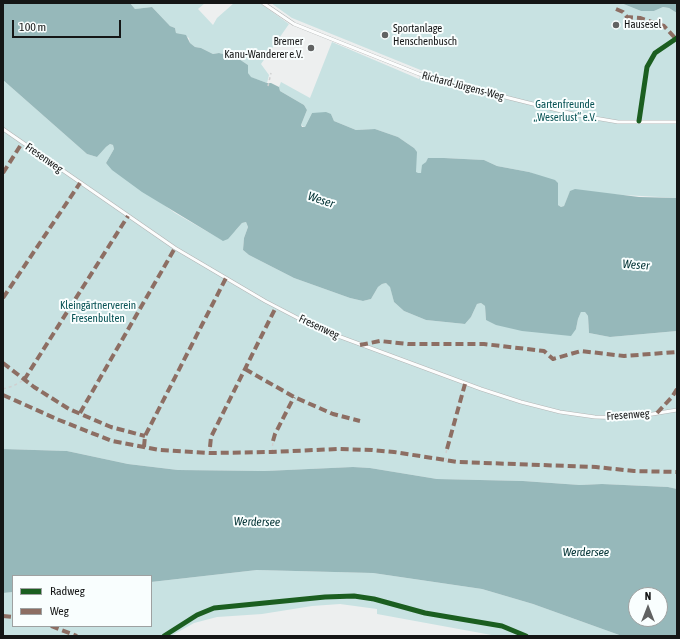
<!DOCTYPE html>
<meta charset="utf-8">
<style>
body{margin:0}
#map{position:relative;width:680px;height:639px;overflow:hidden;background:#edefef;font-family:"Asap Condensed",sans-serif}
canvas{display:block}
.frame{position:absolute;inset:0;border:4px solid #151616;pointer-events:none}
.legend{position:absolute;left:12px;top:575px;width:140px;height:52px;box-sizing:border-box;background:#f9fefe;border:1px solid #9ea1a1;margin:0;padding:5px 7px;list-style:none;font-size:12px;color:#151616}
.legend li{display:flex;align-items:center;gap:8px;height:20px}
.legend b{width:20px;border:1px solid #9ea1a1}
.north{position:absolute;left:628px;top:587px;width:40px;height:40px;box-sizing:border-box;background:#f9fefe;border:1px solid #9ea1a1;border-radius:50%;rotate:0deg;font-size:11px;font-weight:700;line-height:16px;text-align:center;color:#151616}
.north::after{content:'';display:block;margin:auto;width:14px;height:18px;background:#616262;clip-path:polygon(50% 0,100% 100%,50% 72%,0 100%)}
.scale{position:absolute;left:12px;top:20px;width:109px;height:18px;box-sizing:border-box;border:2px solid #151616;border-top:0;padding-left:5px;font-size:12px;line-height:14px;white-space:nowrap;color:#151616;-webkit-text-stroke:3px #f9fefe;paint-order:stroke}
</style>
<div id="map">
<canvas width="680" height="639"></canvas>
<div class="frame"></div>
<ul class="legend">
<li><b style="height:5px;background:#1b5e20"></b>Radweg</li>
<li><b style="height:5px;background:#8d6e63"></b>Weg</li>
</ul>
<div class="north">N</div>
<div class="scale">100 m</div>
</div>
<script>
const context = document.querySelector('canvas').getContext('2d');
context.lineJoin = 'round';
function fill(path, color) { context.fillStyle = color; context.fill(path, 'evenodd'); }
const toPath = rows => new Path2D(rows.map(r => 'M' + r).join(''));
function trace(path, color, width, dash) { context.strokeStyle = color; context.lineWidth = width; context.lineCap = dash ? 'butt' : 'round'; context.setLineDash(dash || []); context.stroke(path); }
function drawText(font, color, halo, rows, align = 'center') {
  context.font = font + ' "Asap Condensed",sans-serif'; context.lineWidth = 4; context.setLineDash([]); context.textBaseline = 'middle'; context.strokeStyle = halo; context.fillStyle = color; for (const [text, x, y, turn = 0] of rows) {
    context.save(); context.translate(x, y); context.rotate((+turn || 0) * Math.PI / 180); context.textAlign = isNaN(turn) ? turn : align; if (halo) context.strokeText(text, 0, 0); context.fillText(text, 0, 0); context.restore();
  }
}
const green = toPath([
 [130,3,205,3,198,9,213,25,217,18,234,3,260,3,289,24,261,64,269,75,267,83,250,77,248,73,248,65,236,57,219,53,213,54,201,48,195,47,190,43,189,38,181,34,176,33,175,28,170,26,152,7,135,9],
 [271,3,621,3,641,11,654,11,663,7,669,8,677,13,677,198,570,192,564,206,561,207,558,205,558,202,537,175,529,172,497,166,484,160,444,158,426,162,421,173,416,173,414,148,398,137,375,129,356,130,334,121,331,114,312,113,305,127,304,127,301,125,307,110,304,105,280,91,279,87,281,82,310,98,332,42,419,79,423,71,292,18],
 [3,80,87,154,97,157,106,147,110,144,113,145,114,149,106,163,175,213,222,240,236,230,242,223,246,222,248,227,244,238,243,250,249,255,294,278,350,298,363,301,371,299,378,287,382,284,386,283,390,286,394,302,404,311,426,320,465,324,471,317,477,304,481,303,485,306,486,320,576,329,578,319,581,312,585,312,588,316,589,333,610,337,677,331,677,489,668,487,602,484,580,485,523,481,437,479,370,468,353,467,265,471,178,470,128,464,67,451,3,449],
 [257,570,373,573,482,589,533,604,622,636,497,636,377,614,377,609,340,604,312,606,262,614,217,617,194,623,171,636,3,636,3,593,13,592,13,626,151,626,151,582]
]);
const water = toPath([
 [3,3,130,3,135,9,152,7,170,26,175,28,176,33,186,35,190,43,195,47,201,48,213,54,219,53,236,57,248,65,248,73,251,77,267,83,271,83,279,87,280,91,304,105,307,110,301,125,302,127,305,127,312,113,326,112,331,114,334,121,356,130,375,129,398,137,414,148,417,152,416,172,418,173,421,173,422,165,426,162,428,158,444,158,484,160,497,166,529,172,555,180,558,183,558,205,561,207,564,206,570,191,575,189,639,197,677,198,677,331,610,337,589,333,588,316,585,312,581,312,578,319,576,329,571,336,522,331,496,325,486,320,485,306,481,303,477,304,471,317,465,324,426,320,404,311,394,302,390,287,386,283,382,284,378,287,371,299,363,301,350,298,294,278,249,255,243,250,244,238,248,227,246,222,242,223,228,239,223,241,142,192,112,170,106,163,114,149,113,145,110,144,106,147,97,157,87,154,3,80],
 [621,3,676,3,677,4,677,13,669,8,663,7,654,11,641,11],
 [3,449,67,451,128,464,178,470,265,471,353,467,370,468,437,479,523,481,580,485,602,484,668,487,677,489,677,636,622,636,533,604,482,589,373,573,257,570,151,582,151,576,13,576,13,592,3,593],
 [636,595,660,595,660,619,636,619]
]);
const path = toPath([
 [268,86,271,73],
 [3,389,13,386,24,380],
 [210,447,210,453],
 [272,452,273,441],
 [446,453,447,449],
 [446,461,446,455]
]);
const lane = toPath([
 [263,3,294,24,419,74,449,83,577,115,618,122,677,122],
 [3,129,175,248,265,301,313,326,338,336,481,389,521,402,560,412,595,417,628,418,677,410]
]);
const quiet = toPath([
 [616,9,623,12,627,17,640,18,664,26,676,39],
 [3,173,22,143],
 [3,298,80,183],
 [360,345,380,341,408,344,484,344,544,351,553,359,581,351,624,356,677,352],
 [3,363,34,387,69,409,111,427,145,436],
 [245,369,294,397,333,414,360,421],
 [24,380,128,216],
 [3,395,59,420,112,441,160,450,210,453,272,452,337,449,372,450,394,452,458,462,596,467,634,471,677,472],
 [80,413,175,248],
 [657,413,672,397,677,389],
 [273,441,275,434,294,397],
 [144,447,145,436,226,278],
 [210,447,211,437,276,307],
 [447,449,465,384],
 [3,616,13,617],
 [51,626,77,636]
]);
const cycleway = toPath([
 [639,121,647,67,655,53,677,38],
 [164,636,197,615,214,608,325,597,354,596,374,599,425,613,502,626,526,636]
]);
const markers = [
 [616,25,4,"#616262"],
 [385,35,4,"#616262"],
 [311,48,4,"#616262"]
];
const poiNames = [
 ["Hausesel",624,25],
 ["Sportanlage",393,29],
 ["Henschenbusch",393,42],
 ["Bremer",303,42,"right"],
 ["Kanu-Wanderer e.V.",303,55,"right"]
];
const streetNames = [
 ["Richard-Jürgens-Weg",463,86,15],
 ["Fresenweg",44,158,35],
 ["Fresenweg",319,327,25],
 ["Fresenweg",628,415,-4]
];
const parkNames = [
 ["Gartenfreunde",565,105],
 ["„Weserlust“ e.V.",565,118],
 ["Kleingärtnerverein",98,306],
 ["Fresenbulten",98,319]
];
const waterNames = [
 ["Weser",321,200,19],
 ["Weser",636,265,4],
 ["Werdersee",257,522,1],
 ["Werdersee",586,552]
];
fill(green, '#c8e2e2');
fill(water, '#96b8ba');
trace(lane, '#b3b5b5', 4);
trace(path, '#cfd0d0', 1.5, [3, 3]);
trace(lane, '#fcfdfd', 3);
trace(quiet, '#8d6e63', 4, [8, 4]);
trace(cycleway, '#1b5e20', 5);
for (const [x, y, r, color] of markers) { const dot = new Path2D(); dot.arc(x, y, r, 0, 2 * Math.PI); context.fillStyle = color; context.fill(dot); trace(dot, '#f9fefe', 1.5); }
drawText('11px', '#151616', '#f9fefe', poiNames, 'left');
drawText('11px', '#151616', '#f9fefe', streetNames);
drawText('11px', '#075254', '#f9fefe', parkNames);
drawText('italic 12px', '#003133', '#f9fefe', waterNames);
</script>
